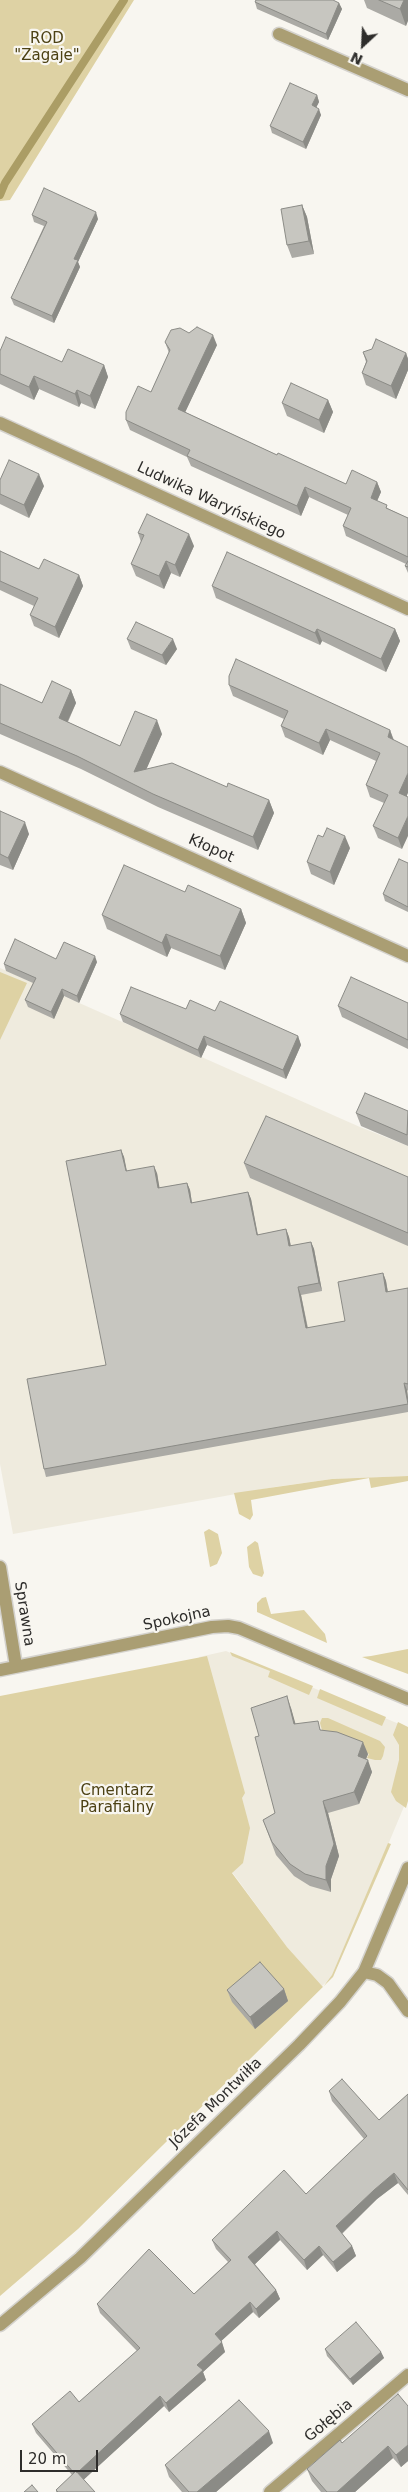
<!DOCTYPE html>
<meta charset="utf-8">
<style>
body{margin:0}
#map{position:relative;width:408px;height:2492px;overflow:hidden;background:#f8f6f0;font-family:"DejaVu Sans",sans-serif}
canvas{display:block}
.north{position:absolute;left:338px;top:20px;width:50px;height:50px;-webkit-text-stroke:4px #f8f6f0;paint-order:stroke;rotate:205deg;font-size:14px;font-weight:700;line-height:20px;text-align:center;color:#2e2d2b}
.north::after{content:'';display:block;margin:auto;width:18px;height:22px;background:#2e2d2b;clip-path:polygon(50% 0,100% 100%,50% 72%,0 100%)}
.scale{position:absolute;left:20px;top:2450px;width:78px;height:22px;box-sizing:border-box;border:2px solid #2e2d2b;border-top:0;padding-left:6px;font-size:15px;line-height:18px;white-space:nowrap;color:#2e2d2b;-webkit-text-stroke:4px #f8f6f0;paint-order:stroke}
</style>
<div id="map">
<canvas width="408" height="2492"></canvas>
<div class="north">N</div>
<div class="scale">20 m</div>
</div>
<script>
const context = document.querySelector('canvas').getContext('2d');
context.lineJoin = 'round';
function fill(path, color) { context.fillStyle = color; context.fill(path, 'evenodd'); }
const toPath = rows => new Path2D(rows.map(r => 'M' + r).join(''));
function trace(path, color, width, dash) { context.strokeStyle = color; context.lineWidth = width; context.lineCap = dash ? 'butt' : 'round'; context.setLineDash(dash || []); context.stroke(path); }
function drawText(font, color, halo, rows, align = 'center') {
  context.font = font + ' "DejaVu Sans",sans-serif'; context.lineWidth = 4.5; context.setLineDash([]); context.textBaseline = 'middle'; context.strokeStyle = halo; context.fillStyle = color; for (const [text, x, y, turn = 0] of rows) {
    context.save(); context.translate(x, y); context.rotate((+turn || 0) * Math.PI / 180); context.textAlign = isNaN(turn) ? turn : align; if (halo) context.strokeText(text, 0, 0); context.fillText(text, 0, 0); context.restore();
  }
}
const built = toPath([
 [0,968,360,1127,408,1146,408,1476,332,1479,275,1487,13,1534,0,1464],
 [226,1651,399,1724,408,1797,333,1976,322,1986,287,1947,232,1872,199,1657]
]);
const green = toPath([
 [0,0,134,0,10,200,0,201],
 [0,972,27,983,0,1040],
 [408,1476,408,1481,371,1488,369,1478,251,1500,253,1515,250,1520,239,1514,234,1493,332,1479],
 [209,1529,218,1534,222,1553,217,1564,210,1567,204,1532],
 [255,1541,258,1543,264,1573,262,1577,253,1574,249,1567,247,1547],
 [266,1597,271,1614,304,1610,325,1634,327,1643,257,1612,257,1603,262,1598],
 [408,1649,408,1674,362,1657,371,1656],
 [230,1652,313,1686,309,1695,268,1677,270,1671,232,1656],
 [207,1656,245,1793,242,1798,250,1828,243,1863,232,1873,287,1947,323,1987,332,1975,388,1843,391,1844,333,1977,78,2229,0,2296,0,1696],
 [320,1689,386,1717,382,1726,317,1698],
 [322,1718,328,1718,380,1741,385,1747,383,1756,381,1760,375,1760,367,1758,369,1754,357,1748,325,1741,320,1723],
 [398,1722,408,1727,408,1801,406,1808,396,1801,391,1792,399,1760,399,1745,393,1735]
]);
const stream = toPath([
 [0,195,5,183,124,0]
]);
const minor = toPath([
 [279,34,408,90],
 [0,423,408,609],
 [0,772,408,956],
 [0,1567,16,1666],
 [0,1670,212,1627,228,1626,239,1628,408,1699],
 [364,1972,377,1975,388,1983,408,2011],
 [270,2492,408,2375]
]);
const tertiary = toPath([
 [0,2325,80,2258,299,2045,340,2002,364,1972,408,1868]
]);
const wall = toPath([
 [364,0,408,0,406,26,367,8],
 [255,2,339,3,342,9,328,40,257,9],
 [317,95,319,102,316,107,321,115,306,149,272,133,270,126],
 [302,205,307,217,314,254,292,258,287,245],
 [32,215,98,219,78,262,80,267,54,323,14,305,11,298,44,226,34,222],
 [165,342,217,345,185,412,277,455,346,484,377,482,381,492,377,501,389,509,408,518,408,573,405,566,406,564,346,536,343,526,348,515,309,497,301,516,191,466,187,457,130,430,126,420,151,392,169,353],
 [0,351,62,362,104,365,108,377,95,409,81,403,79,407,39,389,34,400,0,384],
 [363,352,406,353,408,359,408,370,396,399,366,385,362,373,366,362],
 [328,400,333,412,324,433,287,416,282,403],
 [0,480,44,486,29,518,0,504],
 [138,533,194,546,180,577,171,573,164,589,136,576,131,564,141,542],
 [0,551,39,569,79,575,83,586,59,638,34,626,30,615,34,606,0,590],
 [212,586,395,629,400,641,386,672,322,641,320,645,216,598],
 [127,639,177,649,166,665,131,649],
 [0,684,42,703,71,690,76,703,68,722,120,746,162,734,146,769,227,787,269,800,274,813,258,850,158,807,81,769,0,734],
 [229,685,390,730,394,740,407,796,402,849,378,838,373,826,384,803,370,797,366,785,376,761,330,740,323,755,285,737,281,726,284,719,233,696],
 [0,811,29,834,13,870,0,865],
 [350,848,334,885,311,874,307,862],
 [408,863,408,912,385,901,383,894],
 [185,892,241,909,246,923,225,970,171,948,167,957,107,929,102,915],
 [56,959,97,962,79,1003,64,996,54,1019,28,1007,25,1000,33,983,6,971,4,964],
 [408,1003,408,1049,342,1017,338,1006],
 [186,1009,215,1011,298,1036,301,1045,286,1079,207,1045,201,1058,123,1022,120,1014],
 [408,1111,408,1146,361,1126,356,1113],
 [121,1150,124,1157,127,1171,157,1173,159,1188,187,1183,190,1190,192,1203,248,1192,251,1199,258,1235,286,1229,289,1237,291,1246,311,1242,314,1249,322,1291,301,1295,308,1328,345,1321,383,1273,386,1281,388,1292,408,1288,408,1391,407,1390,408,1398,408,1412,46,1477,44,1469,106,1365],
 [244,1163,408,1177,408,1246,250,1178],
 [291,1708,295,1724,321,1730,368,1754,366,1759,372,1772,359,1804,328,1813,339,1856,331,1879,331,1892,310,1886,294,1876,276,1855,263,1820,275,1813,259,1736],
 [284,1989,288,2001,255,2029,232,2002,227,1990],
 [329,2091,379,2120,408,2094,408,2195,398,2183,377,2199,342,2234,352,2246,356,2256,337,2272,323,2255,307,2270,280,2240,255,2264,276,2290,280,2299,259,2318,253,2312,221,2341,225,2352,203,2372,206,2380,169,2412,164,2406,83,2480,95,2492,56,2492,56,2490,72,2475,36,2433,32,2424,79,2402,137,2351,100,2313,97,2304,194,2294,228,2262,216,2249,212,2240,306,2194,364,2139,332,2101],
 [325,2349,381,2352,384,2358,353,2385,327,2356],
 [408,2406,408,2461,401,2467,393,2458,355,2492,321,2492,312,2481,307,2469,342,2443],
 [273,2443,216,2492,182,2492,169,2477,165,2465]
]);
const shadedWall = toPath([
 [404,0,408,0,408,21,406,26,400,9],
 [339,3,342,9,328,40,326,34],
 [317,95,319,102,314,112,312,105],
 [319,109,321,115,306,149,303,142],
 [302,205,307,217,314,254,309,241],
 [96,212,98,219,78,262,80,267,54,323,52,316,74,259],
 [213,335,217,345,182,419,178,409],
 [406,353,408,359,408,370,396,399,391,386],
 [104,365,108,377,95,409,90,396],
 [34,376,39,389,34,400,29,387],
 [77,390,81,403,79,407,75,394],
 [328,400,333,412,324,433,319,420],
 [39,474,44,486,29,518,24,505],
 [377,482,381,492,374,508,371,498],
 [305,487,309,497,301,516,297,506],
 [189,534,194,546,180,577,175,565],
 [166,561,171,573,164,589,159,576],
 [79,575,83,586,59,638,55,627],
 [317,629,322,641,320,645,315,633],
 [395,629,400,641,386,672,381,659],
 [173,639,177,649,166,665,162,655],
 [71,690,76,703,63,731,59,718],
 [157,720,162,734,139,786,134,772],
 [326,729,330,740,323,755,319,743],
 [390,730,394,742,388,737],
 [408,773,408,793,403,804,399,793],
 [269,800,274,813,258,850,253,837],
 [408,816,408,836,402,849,398,838],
 [25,822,29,834,13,870,8,858],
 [345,836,350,848,334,885,330,872],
 [241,909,246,923,225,970,220,956],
 [166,934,171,948,167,957,162,943],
 [95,956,97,962,79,1003,77,996],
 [62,989,64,996,54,1019,51,1012],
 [204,1036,207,1045,201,1058,198,1050],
 [298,1036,301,1045,286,1079,283,1070],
 [121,1150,124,1157,128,1178,126,1171],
 [154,1166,157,1173,161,1196,158,1188],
 [187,1183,190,1190,193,1210,191,1203],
 [248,1192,251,1199,259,1242,257,1235],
 [286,1229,289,1237,292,1253,289,1246],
 [311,1242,314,1249,322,1291,319,1283],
 [383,1273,386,1281,389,1300,386,1292],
 [298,1287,301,1295,309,1336,306,1328],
 [404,1383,407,1390,408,1398,408,1405],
 [287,1696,291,1708,299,1736,294,1724],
 [363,1742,368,1754,362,1769,358,1756],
 [368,1760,372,1772,359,1804,354,1792],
 [323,1801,328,1813,339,1856,331,1879,331,1892,326,1880],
 [284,1989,288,2001,255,2029,250,2017],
 [394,2173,398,2183,377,2199,339,2236,336,2226,374,2190],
 [277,2231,280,2240,252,2267,248,2257],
 [319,2246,323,2255,307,2270,304,2260],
 [352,2246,356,2256,337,2272,333,2262],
 [276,2290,280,2299,259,2318,256,2309],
 [250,2302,253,2312,218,2344,215,2334],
 [222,2342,225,2352,203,2372,206,2380,169,2412,166,2403,197,2365],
 [381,2352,384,2358,353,2385,350,2379],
 [160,2396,164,2406,79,2484,75,2474],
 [269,2431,273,2443,216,2492,197,2492],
 [408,2445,408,2461,401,2467,396,2455],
 [388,2446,393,2458,355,2492,337,2492]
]);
const building = toPath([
 [256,0,333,0,339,3,326,34,255,2,256,0],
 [379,0,404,0,400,9,379,0],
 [290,83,317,95,312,105,319,109,303,142,270,126,290,83],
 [44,188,96,212,74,259,78,260,52,316,11,298,47,222,32,215,44,188],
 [302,205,309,241,287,245,281,209,302,205],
 [197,327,213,335,178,409,277,455,278,453,346,484,352,470,377,482,371,498,387,505,386,508,408,518,408,557,343,526,351,508,305,487,297,506,187,456,190,450,126,420,126,412,138,386,151,392,170,350,165,342,171,330,180,328,189,333,197,327],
 [6,337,62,362,68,349,104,365,90,396,77,390,75,394,34,376,29,387,0,374,0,351,6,337],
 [376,339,406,353,391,386,362,373,367,361,363,352,372,349,376,339],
 [291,383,328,400,319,420,282,403,291,383],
 [9,460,39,474,24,505,0,494,0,480,9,460],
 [147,514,189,534,175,565,166,561,159,576,131,564,144,535,138,533,147,514],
 [0,551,39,569,44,559,79,575,55,627,30,615,38,598,0,581,0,551],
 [227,552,395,629,381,659,317,629,315,633,212,586,227,552],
 [408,561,408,567,405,566,408,561],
 [136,622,173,639,162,655,127,639,136,622],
 [236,659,390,730,388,737,408,747,408,773,399,793,408,797,408,816,398,838,373,826,388,795,366,785,380,753,326,729,319,743,281,726,288,711,229,685,229,676,236,659],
 [52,681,71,690,59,718,120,746,135,711,157,720,134,772,172,763,227,787,228,783,269,800,253,837,153,794,77,756,0,723,0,684,42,703,52,681],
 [0,811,25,822,8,858,0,854,0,811],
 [327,828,345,836,330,872,307,862,318,835,323,837,327,828],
 [399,859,408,863,408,907,383,894,399,859],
 [124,865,185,892,188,885,241,909,220,956,166,934,162,943,102,915,124,865],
 [15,939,56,959,64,942,95,956,77,996,62,989,51,1012,25,1000,36,978,4,964,15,939],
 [351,977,408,1003,408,1040,338,1006,351,977],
 [131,987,186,1009,190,1000,215,1011,220,1001,298,1036,283,1070,204,1036,198,1050,120,1014,131,987],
 [365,1093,408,1111,407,1135,356,1113,365,1093],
 [266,1116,408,1177,408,1233,244,1163,266,1116],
 [121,1150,126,1171,154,1166,158,1188,187,1183,191,1203,248,1192,257,1235,286,1229,289,1246,311,1242,319,1283,298,1287,306,1328,345,1321,338,1282,383,1273,386,1292,408,1288,408,1384,404,1383,408,1404,44,1469,27,1379,106,1365,66,1161,121,1150],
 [287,1696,294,1724,318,1721,320,1730,337,1732,363,1742,358,1756,368,1760,354,1792,323,1801,334,1844,326,1866,326,1880,305,1874,290,1864,272,1842,263,1820,275,1813,255,1737,259,1736,251,1708,287,1696],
 [260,1962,284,1989,250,2017,227,1990,260,1962],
 [342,2079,379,2120,408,2094,408,2190,394,2173,374,2190,336,2226,352,2246,333,2262,319,2246,304,2260,277,2231,248,2257,276,2290,256,2309,250,2302,215,2334,222,2342,197,2365,203,2370,166,2403,160,2396,77,2473,76,2471,74,2473,32,2424,70,2391,79,2402,140,2348,97,2304,149,2249,194,2294,231,2260,212,2240,284,2170,306,2194,367,2136,329,2091,342,2079],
 [356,2322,381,2352,350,2379,325,2349,356,2322],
 [398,2394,408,2406,408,2445,396,2455,388,2446,337,2492,327,2492,307,2469,340,2440,342,2443,398,2394],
 [239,2400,269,2431,197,2492,189,2492,165,2465,239,2400],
 [76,2471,95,2492,58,2492,56,2490,76,2471],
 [32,2485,38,2492,24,2492,32,2485]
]);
const parkNames = [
 ["ROD",47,39],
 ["\"Zagaje\"",47,56],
 ["Cmentarz",117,1791],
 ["Parafialny",117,1808]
];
const streetNames = [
 ["Ludwika Waryńskiego",211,501,25],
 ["Kłopot",211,849,24],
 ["Sprawna",24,1614,81],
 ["Spokojna",177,1619,-12],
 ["Józefa Montwiłła",216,2103,-44],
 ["Gołębia",329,2421,-40]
];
fill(built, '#efebde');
fill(green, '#ded2a4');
trace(stream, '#ab9d65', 8);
trace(minor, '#d4d2cd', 15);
trace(tertiary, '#d4d2cd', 15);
trace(minor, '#aa9e73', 12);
trace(tertiary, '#aa9e73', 12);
fill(wall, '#abaaa5');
fill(shadedWall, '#8b8b86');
fill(building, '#c7c6c0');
trace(building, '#8b8b86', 1);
drawText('15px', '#4c4114', '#f8f6f0', parkNames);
drawText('15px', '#2e2d2b', '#f8f6f0', streetNames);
</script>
